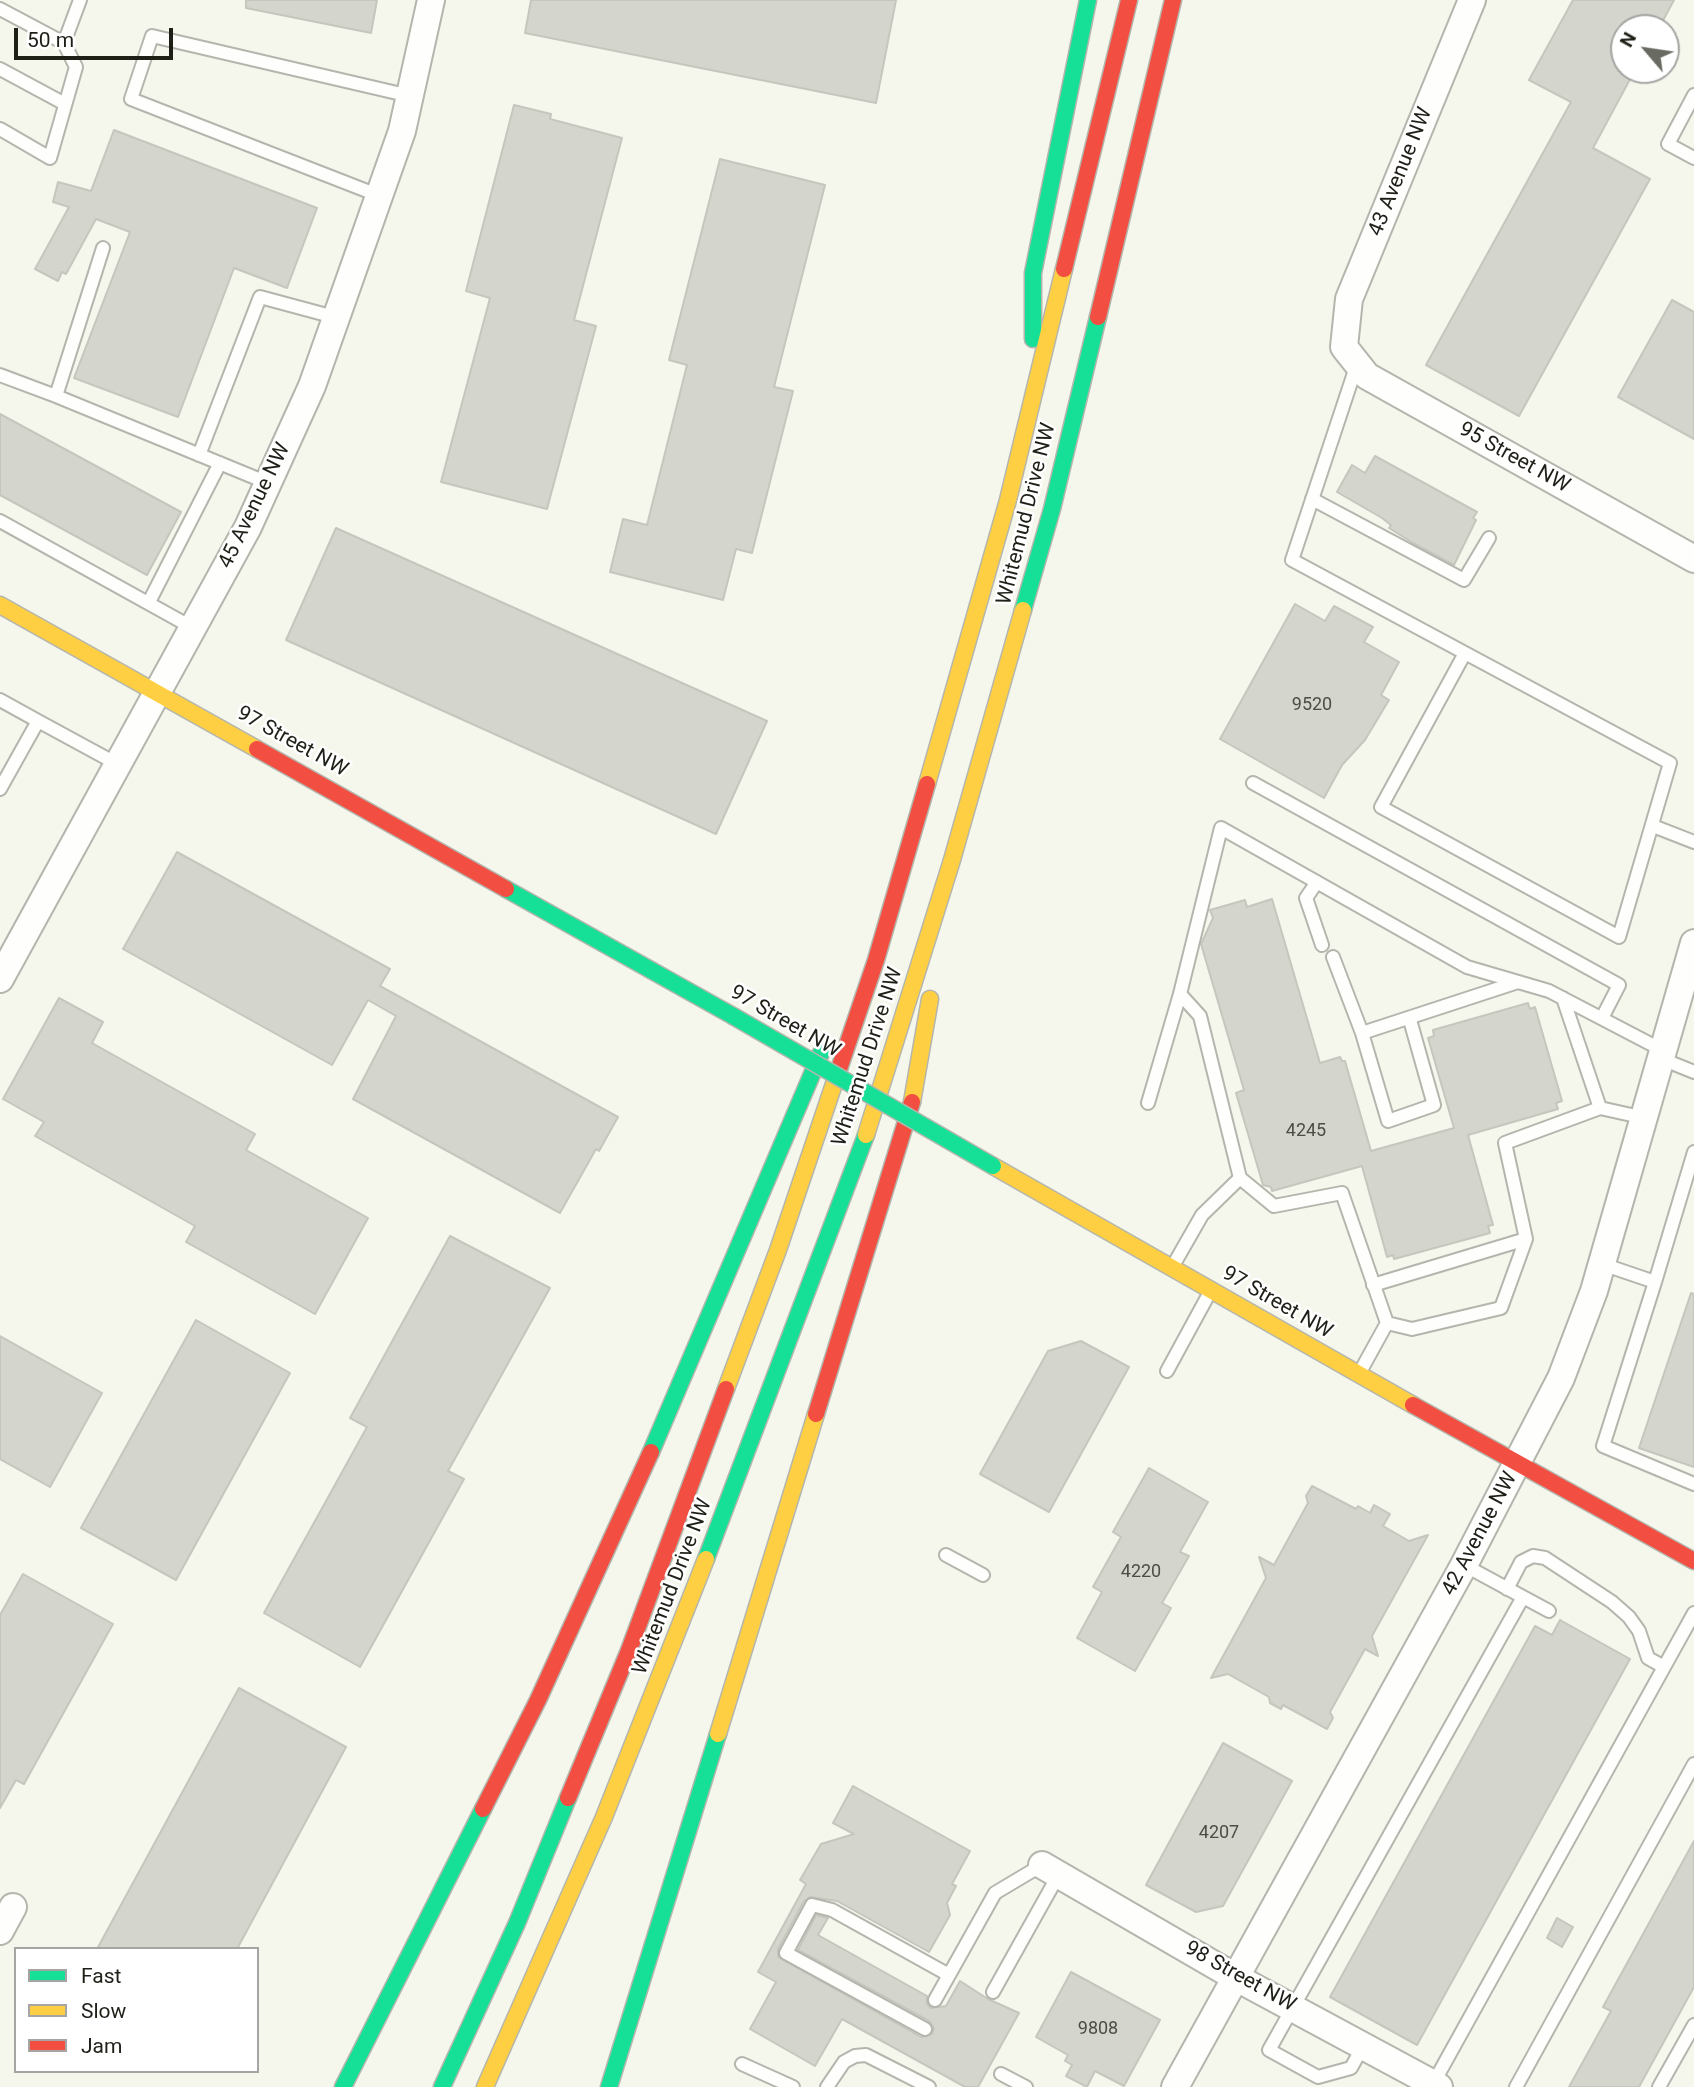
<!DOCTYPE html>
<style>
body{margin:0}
#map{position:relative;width:1694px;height:2087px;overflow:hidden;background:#f5f7ec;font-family:Roboto,sans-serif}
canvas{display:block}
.legend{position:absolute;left:14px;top:1947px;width:245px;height:126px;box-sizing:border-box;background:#fff;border:2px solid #a5a6a3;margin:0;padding:9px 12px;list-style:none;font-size:21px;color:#1e2018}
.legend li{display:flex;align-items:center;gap:14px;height:35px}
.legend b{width:35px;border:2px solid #a5a6a3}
.north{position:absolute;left:1610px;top:14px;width:70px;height:70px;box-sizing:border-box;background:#fff;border:2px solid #a5a6a3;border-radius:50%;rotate:299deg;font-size:19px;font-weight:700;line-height:28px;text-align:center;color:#1e2018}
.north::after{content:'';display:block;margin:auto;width:24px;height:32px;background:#696b62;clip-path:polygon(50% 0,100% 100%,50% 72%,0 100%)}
.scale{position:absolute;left:14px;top:28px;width:159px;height:32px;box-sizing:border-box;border:4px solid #1e2018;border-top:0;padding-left:9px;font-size:21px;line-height:24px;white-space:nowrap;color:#1e2018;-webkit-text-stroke:5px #fff;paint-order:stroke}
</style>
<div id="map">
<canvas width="1694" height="2087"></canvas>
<ul class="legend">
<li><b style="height:9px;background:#16e098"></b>Fast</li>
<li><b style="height:9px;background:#ffcf43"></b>Slow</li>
<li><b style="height:9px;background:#f24e42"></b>Jam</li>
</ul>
<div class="north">N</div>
<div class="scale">50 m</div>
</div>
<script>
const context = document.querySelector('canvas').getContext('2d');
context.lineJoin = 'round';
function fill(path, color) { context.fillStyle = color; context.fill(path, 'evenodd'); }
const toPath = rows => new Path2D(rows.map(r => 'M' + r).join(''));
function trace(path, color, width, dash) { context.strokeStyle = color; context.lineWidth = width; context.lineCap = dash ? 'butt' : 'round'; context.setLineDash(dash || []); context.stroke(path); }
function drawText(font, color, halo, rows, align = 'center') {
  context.font = font + ' Roboto,sans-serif'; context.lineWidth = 5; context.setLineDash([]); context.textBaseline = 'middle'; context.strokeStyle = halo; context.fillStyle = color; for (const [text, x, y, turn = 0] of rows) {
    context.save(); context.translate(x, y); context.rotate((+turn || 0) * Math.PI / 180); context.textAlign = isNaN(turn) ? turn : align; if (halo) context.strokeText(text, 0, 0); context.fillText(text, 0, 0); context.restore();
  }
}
const building = toPath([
 [246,0,377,0,371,33,246,8,246,0],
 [531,0,896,0,876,103,525,33,531,0],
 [1573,0,1674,0,1659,28,1624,28,1624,70,1635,70,1593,148,1650,179,1519,416,1426,365,1571,102,1529,80,1573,0],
 [514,105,551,114,550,119,622,138,574,320,596,326,547,509,441,482,490,298,466,291,514,105],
 [114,130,317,208,287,288,234,268,178,417,74,378,130,232,96,219,66,274,62,272,58,281,35,269,69,207,53,202,58,182,91,191,114,130],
 [720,159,825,185,774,387,793,391,752,553,736,549,723,600,610,572,623,519,647,525,687,365,669,360,720,159],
 [1672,300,1694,312,1694,439,1618,397,1672,300],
 [0,414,181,512,147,575,0,495,0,414],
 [1375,456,1477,512,1473,518,1476,520,1454,565,1413,543,1389,528,1391,525,1382,518,1337,492,1352,465,1365,473,1375,456],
 [336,528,767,721,716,834,286,640,336,528],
 [1295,604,1325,621,1334,606,1373,627,1364,642,1399,662,1381,695,1389,700,1365,740,1342,765,1324,798,1220,739,1295,604],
 [177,852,390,969,380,986,618,1117,599,1151,596,1149,560,1213,353,1099,396,1016,368,1000,332,1065,123,949,177,852],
 [1272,899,1320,1063,1340,1057,1342,1061,1345,1061,1371,1151,1454,1128,1428,1038,1434,1036,1433,1030,1528,1003,1530,1009,1535,1007,1562,1101,1556,1103,1558,1109,1468,1135,1493,1225,1488,1226,1490,1233,1394,1259,1393,1255,1387,1257,1362,1166,1272,1191,1271,1187,1263,1185,1236,1093,1244,1090,1201,944,1213,918,1210,910,1245,900,1247,907,1272,899],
 [59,998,103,1022,92,1043,255,1134,246,1150,368,1218,315,1314,186,1242,195,1226,35,1136,44,1122,3,1099,59,998],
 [450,1236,550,1288,448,1471,464,1479,360,1667,264,1613,367,1427,350,1418,450,1236],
 [1691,1293,1694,1294,1694,1467,1639,1448,1691,1293],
 [196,1320,290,1373,176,1580,81,1528,196,1320],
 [0,1336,102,1393,50,1487,0,1459,0,1336],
 [1081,1341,1129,1367,1049,1512,980,1474,1048,1351,1081,1341],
 [1149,1468,1208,1502,1180,1552,1189,1556,1162,1603,1171,1608,1135,1671,1077,1638,1102,1592,1093,1587,1121,1537,1113,1532,1149,1468],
 [1312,1486,1356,1509,1358,1506,1370,1513,1374,1505,1390,1514,1383,1526,1409,1541,1428,1535,1372,1636,1378,1656,1365,1649,1330,1712,1333,1718,1327,1729,1283,1705,1281,1709,1270,1703,1269,1697,1228,1674,1211,1678,1266,1578,1259,1557,1274,1565,1308,1503,1306,1496,1312,1486],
 [23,1574,113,1624,24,1784,16,1780,0,1808,0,1615,23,1574],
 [1560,1620,1630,1659,1417,2045,1330,1997,1535,1626,1552,1635,1560,1620],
 [239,1688,346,1747,237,1949,97,1949,239,1688],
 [1223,1743,1292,1781,1223,1906,1196,1912,1146,1885,1223,1743],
 [853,1786,970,1851,952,1884,956,1886,947,1903,950,1915,929,1952,837,1901,810,1897,804,1901,778,1949,778,1957,921,2037,932,2034,934,2028,929,2021,798,1950,816,1915,828,1918,818,1935,927,1996,927,2004,931,2008,946,2006,960,1981,988,1999,1019,2013,978,2087,965,2087,842,2019,815,2066,750,2029,776,1982,758,1972,806,1884,800,1880,821,1844,854,1834,833,1823,853,1786],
 [1694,1841,1694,1987,1639,2087,1569,2087,1611,2011,1603,2007,1694,1841],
 [1557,1918,1573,1927,1562,1947,1547,1938,1557,1918],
 [1071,1972,1160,2020,1124,2086,1095,2071,1087,2087,1066,2076,1072,2065,1065,2061,1068,2055,1036,2037,1071,1972]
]);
const lane = toPath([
 [0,9,64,43],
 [0,69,65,104],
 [1694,95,1668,144,1694,158],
 [0,129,50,158,76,67,64,43,80,0],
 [380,196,131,99,152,36,410,96],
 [103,248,56,396,268,483],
 [1357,364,1292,560,1465,653],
 [0,375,56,396],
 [199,455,260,297,338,318],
 [1312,499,1464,580,1489,538],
 [0,521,193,628],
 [149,602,220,463],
 [1465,653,1670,763,1619,937,1381,807,1465,653],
 [0,700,38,721],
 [1253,783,1619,985,1602,1018],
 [0,789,38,721,119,765],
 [1653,826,1694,842],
 [1317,882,1306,898,1322,945],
 [1333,957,1362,1033,1518,982],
 [1180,994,1200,1016,1240,1178],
 [1563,998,1600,1108],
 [1362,1033,1388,1121,1434,1105,1410,1020],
 [1662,1059,1694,1072],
 [1148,1103,1180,994,1221,828,1467,967,1549,991,1664,1051],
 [1174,1264,1202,1215,1240,1178,1274,1206,1342,1193,1387,1323,1360,1372],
 [1602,1264,1655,1282,1603,1446,1694,1484],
 [1655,1282,1694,1152],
 [1373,1285,1526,1239,1505,1143,1600,1108,1645,1118],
 [1387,1323,1412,1329,1501,1308,1526,1239],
 [1167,1371,1210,1292],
 [946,1555,983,1575],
 [1507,1589,1521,1562,1533,1556,1545,1558,1612,1602,1629,1617,1639,1631,1648,1658,1664,1667],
 [1523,1597,1549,1611],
 [993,1992,1059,1874],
 [935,2000,995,1893,1042,1865],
 [925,2029,786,1953,812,1905,832,1910,949,1975],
 [1363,2046,1351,2068,1318,2077,1269,2050,1523,1597,1464,1565],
 [742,2064,793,2087],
 [1001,2074,1026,2087],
 [1433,2084,1694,1613],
 [827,2087,844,2062,855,2056,866,2055,929,2087],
 [1516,2087,1694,1764],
 [1659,2087,1694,2025]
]);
const street = toPath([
 [1472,0,1349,299,1344,347,1367,376,1694,559],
 [0,979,248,527,312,386,402,131,431,0],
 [1042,1865,1235,1977,1439,2087],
 [0,1931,13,1907],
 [1175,2087,1464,1565,1561,1378,1594,1291,1694,943]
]);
const fast = toPath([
 [1033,339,1033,273,1088,0],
 [1023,610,1052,509,1098,317],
 [506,889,733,1016],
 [651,1452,821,1053],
 [706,1559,866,1135],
 [343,2087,483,1809],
 [442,2087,517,1923,568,1798],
 [609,2087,718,1734]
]);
const slow = toPath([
 [0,605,257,749],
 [927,784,1008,500,1064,269],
 [912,1102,930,999],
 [866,1135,952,860,1023,610],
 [993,1166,1413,1405],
 [726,1389,778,1250,838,1072],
 [718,1734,816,1414],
 [485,2087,604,1817,706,1559]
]);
const jam = toPath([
 [1064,269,1129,0],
 [1098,317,1173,0],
 [257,749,506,889],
 [838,1072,876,960,927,784],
 [1413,1405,1694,1561],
 [816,1414,912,1102],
 [568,1798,628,1653,726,1389],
 [483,1809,538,1700,651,1452]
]);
const fastBridge = toPath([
 [733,1016,993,1166]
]);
const numberNames = [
 ["9520",1312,705],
 ["4245",1306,1131],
 ["4220",1141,1572],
 ["4207",1219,1833],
 ["9808",1098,2029]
];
const streetNames = [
 ["43 Avenue NW",1401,172,-68],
 ["95 Street NW",1514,458,29],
 ["45 Avenue NW",255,506,-64],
 ["Whitemud Drive NW",1027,514,-76],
 ["97 Street NW",292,742,29],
 ["97 Street NW",785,1022,30],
 ["Whitemud Drive NW",868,1057,-72],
 ["97 Street NW",1277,1303,30],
 ["42 Avenue NW",1480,1534,-62],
 ["Whitemud Drive NW",673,1587,-69],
 ["98 Street NW",1240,1977,29]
];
fill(building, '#d4d5cd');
trace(building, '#c5c7be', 2);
trace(lane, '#b4b6ad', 16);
trace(street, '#b4b6ad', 30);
trace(fast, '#b4b6ad', 19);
trace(slow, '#b4b6ad', 19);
trace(jam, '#b4b6ad', 19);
trace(lane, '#fefefc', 12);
trace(street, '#fefefc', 26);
trace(fast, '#16e098', 16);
trace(slow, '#ffcf43', 16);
trace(jam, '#f24e42', 16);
trace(fastBridge, '#b4b6ad', 19, []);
trace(fastBridge, '#16e098', 16);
drawText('18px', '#4c4d45', null, numberNames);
drawText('21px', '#1e2018', '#fff', streetNames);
</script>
